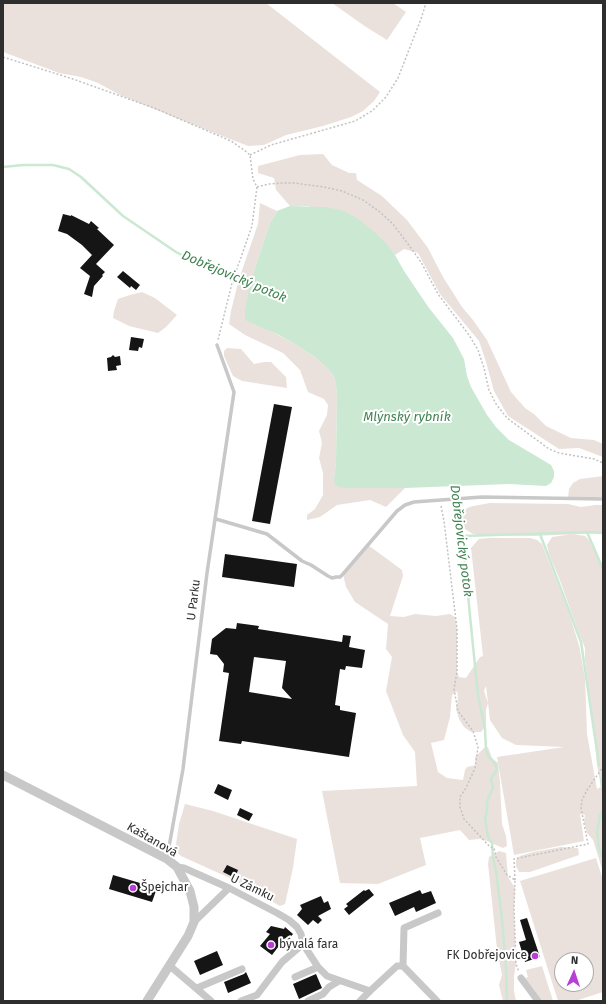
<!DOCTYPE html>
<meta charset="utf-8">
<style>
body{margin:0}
#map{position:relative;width:606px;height:1004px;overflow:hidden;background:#fff;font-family:"Fira Sans",sans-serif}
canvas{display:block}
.frame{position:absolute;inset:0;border:4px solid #2e2e2e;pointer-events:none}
.north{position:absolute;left:554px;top:952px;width:40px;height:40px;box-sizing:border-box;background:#fff;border:1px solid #ababab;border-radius:50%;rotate:3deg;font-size:11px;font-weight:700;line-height:16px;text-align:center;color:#2e2e2e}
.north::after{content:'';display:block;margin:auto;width:14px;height:18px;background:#b93ed6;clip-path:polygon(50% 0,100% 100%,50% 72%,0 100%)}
</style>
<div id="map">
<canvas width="606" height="1004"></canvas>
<div class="frame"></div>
<div class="north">N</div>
</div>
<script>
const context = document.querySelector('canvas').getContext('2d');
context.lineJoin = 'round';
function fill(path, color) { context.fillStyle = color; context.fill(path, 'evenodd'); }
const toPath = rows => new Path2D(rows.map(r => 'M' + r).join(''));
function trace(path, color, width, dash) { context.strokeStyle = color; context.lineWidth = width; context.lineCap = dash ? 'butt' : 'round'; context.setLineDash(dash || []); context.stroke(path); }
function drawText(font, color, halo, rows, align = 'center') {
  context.font = font + ' "Fira Sans",sans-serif'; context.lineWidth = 4; context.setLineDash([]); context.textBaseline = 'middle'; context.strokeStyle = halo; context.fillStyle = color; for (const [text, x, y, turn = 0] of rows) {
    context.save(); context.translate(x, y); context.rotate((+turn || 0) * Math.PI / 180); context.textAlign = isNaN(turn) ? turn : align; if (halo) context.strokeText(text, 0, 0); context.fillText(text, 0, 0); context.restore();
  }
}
const green = toPath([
 [3,3,266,3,380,92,374,101,363,111,351,117,323,126,286,135,264,145,248,146,217,134,179,119,120,95,98,83,81,77,59,73,3,52],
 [332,3,393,3,406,12,387,40,366,27],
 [323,154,332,165,349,173,356,173,357,180,382,196,407,220,428,248,443,277,462,307,473,320,487,340,511,392,525,408,534,414,546,426,571,438,594,440,603,444,603,457,579,448,559,449,508,416,494,391,486,362,479,341,440,294,418,253,404,249,395,255,378,235,308,206,290,206,276,190,274,178,258,173,258,166,300,155],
 [260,203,277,211,270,223,250,283,245,317,295,344,315,357,330,371,334,377,336,386,337,396,336,463,334,479,351,488,405,488,386,507,370,500,337,505,320,517,307,520,307,515,315,509,323,495,323,473,319,458,322,443,319,431,327,415,328,405,324,399,308,392,300,370,283,353,245,335,229,324,231,311,239,279,258,224],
 [142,292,155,298,177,315,166,327,158,333,129,326,113,318,114,311,118,299,130,295],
 [227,348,241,349,254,364,264,362,271,362,286,377,287,388,242,381,233,376,224,356,224,351],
 [603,476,603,499,568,498,569,489,573,483,580,479],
 [490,503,568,504,581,507,595,505,603,505,603,533,533,536,479,535,473,534,465,529,462,522,462,516,467,508,473,506],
 [573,534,585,536,589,540,603,566,603,872,593,840,587,833,584,821,585,815,580,814,584,841,514,855,497,757,564,747,516,745,502,738,490,720,486,686,484,691,488,703,486,710,486,725,481,732,471,732,464,727,459,719,456,709,458,697,457,691,452,695,450,717,444,740,431,743,438,772,447,778,463,780,465,770,467,767,476,765,475,757,484,748,488,747,492,758,498,763,500,782,502,824,506,836,507,846,503,848,487,841,480,839,469,840,460,830,420,838,426,865,378,884,340,883,322,791,417,786,415,752,403,735,386,691,392,657,386,649,388,624,355,602,346,587,343,574,368,545,402,570,403,576,390,616,404,617,415,614,436,616,450,614,455,617,457,629,457,672,459,677,466,678,480,657,483,656,471,548,479,539,489,538,530,538,537,540,542,544,569,613,579,645,585,678,587,734,597,789,601,787,597,765,595,741,585,659,585,648,577,628,559,578,549,554,547,545,552,537],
 [185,804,213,811,297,839,293,868,285,904,280,906,234,880,181,856,175,851,179,824],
 [561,847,578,848,579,855,530,872,519,872,516,866,516,860,520,856,533,852],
 [499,851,506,853,508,877,515,888,514,908,516,964,514,976,514,991,516,1001,503,1001,499,985,502,975,497,949,488,864,489,857],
 [596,858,603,880,603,992,575,1001,558,1001,520,881],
 [562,960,586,960,586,984,562,984],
 [542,966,553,1001,542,1001,525,978,528,977,526,970]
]);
const water = toPath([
 [290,206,324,207,336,209,344,211,357,218,378,235,385,242,395,255,404,271,429,308,453,338,464,359,467,376,471,387,487,415,496,427,509,440,551,465,554,471,554,477,551,483,546,486,509,484,405,488,351,488,339,487,335,484,334,479,336,463,337,396,336,386,334,377,330,371,315,357,295,344,277,334,247,321,245,319,245,311,250,283,270,223,277,211]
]);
const stream = toPath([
 [3,167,23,165,53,165,69,169,81,177,123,216,176,252,197,263,213,270,253,284],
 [455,483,463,536,465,565,474,656,478,695,485,729,486,750,488,756,496,765,497,769,491,779,493,787,487,802,487,811,485,818,488,837,492,843,493,858,496,871,502,919,506,968,507,1001],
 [587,532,603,569],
 [540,534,581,642,599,765],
 [463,536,587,532,603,533],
 [601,778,603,796],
 [603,811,600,815,597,832,599,849,603,858]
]);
const building = toPath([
 [63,214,71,216,71,215,89,224,91,221,99,228,97,229,114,245,96,264,105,272,102,275,103,276,94,286,92,297,84,294,90,276,80,268,92,255,82,245,67,234,58,231],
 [123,271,140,285,136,290,131,286,130,288,117,277],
 [131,337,144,339,142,348,139,347,138,351,129,350],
 [113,355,115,357,120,356,121,365,116,366,117,370,108,371,107,358,111,357],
 [274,404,292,407,270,524,252,521],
 [225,554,297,564,294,587,222,577],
 [237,623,259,626,258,629,342,642,343,635,351,636,349,647,365,650,362,668,346,666,345,670,340,669,335,705,340,706,340,710,356,713,349,757,242,741,241,744,219,741,229,673,223,672,224,664,217,655,210,654,212,639,226,628,236,629],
 [254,657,286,661,282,688,292,699,249,692],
 [218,784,232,790,228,800,214,793],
 [240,808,253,814,249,821,237,815],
 [227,865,238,870,235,878,223,872],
 [113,875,157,888,152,902,109,889],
 [369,889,374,895,349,915,344,909,348,906,346,904,364,890,365,891],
 [420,890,422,894,431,891,436,903,416,912,414,907,395,916,389,903],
 [321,896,324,903,328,901,331,909,318,916,322,920,318,924,313,920,308,925,297,915,302,909,300,905],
 [527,918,540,957,525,962,519,942,526,940,520,920],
 [271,926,284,929,285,927,293,934,288,940,285,938,272,955,260,946,270,934,266,932],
 [217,951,223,965,200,975,194,961],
 [246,972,251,983,228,993,224,982,244,974],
 [316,974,322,988,320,989,299,999,293,984]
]);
const path = toPath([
 [3,57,73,79,154,108,231,141,244,150,250,155,253,179,257,187,252,226,232,283,218,340],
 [250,155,271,145,355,121,372,111,386,97,398,78,421,19,426,3],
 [257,187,269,184,283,183,294,183,324,187,342,191,363,200,380,212,393,224,408,244,421,262,438,294,469,335,478,350,484,368,489,390,496,404,507,418,549,449,559,453,594,459,603,463],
 [441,506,444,521,457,629,457,672,454,689,458,711,473,731,478,747,475,768,466,788,460,797,460,807,464,819,490,847,494,848,496,857,507,875,515,880,514,908,516,964,519,972],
 [515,880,514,859,588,844,581,808,582,800,587,790,603,767]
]);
const service = toPath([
 [216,519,267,534,302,561,311,565,328,576,332,578,336,577,340,577,343,574,397,511,405,505,414,502,482,497,603,499],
 [167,858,183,769,207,573,234,392,217,345]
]);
const minor = toPath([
 [177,867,184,868,229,888,277,913,289,920,297,927,301,934,303,944,318,967,327,976,370,991,397,966,403,966,437,1001],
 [194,922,229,888],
 [170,966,211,1001],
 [403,966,404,928,438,913],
 [295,977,318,967],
 [521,978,538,1001],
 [197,988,242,969],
 [241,1001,257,995,282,962,303,944],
 [308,1001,323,994,329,987,339,981],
 [360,1001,370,991]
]);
const tertiary = toPath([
 [3,775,167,859,177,867,190,891,194,907,194,922,188,936,147,1001]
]);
const markers = [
 [133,888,4,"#b93ed6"],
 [271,945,4,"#b93ed6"],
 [535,956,4,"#b93ed6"]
];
const streetNames = [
 ["U Parku",194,600,-83],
 ["Kaštanová",152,840,30],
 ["U Zámku",252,888,26]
];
const poiNames = [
 ["Špejchar",141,888],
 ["bývalá fara",279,945],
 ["FK Dobřejovice",527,956,"right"]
];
const waterNames = [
 ["Dobřejovický potok",234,277,23],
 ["Mlýnský rybník",407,417],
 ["Dobřejovický potok",461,541,83]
];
fill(green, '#eae1dd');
fill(water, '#cae8d2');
trace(stream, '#cae8d2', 2.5);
fill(building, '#151515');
trace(path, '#c2c2c2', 1.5, [2, 2]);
trace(service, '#c8c8c8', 3.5);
trace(minor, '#c8c8c8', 7);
trace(tertiary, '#c8c8c8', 9);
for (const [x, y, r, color] of markers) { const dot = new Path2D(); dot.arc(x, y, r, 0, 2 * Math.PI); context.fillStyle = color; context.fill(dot); trace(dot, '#fff', 1.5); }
drawText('12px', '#2e2e2e', '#fff', streetNames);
drawText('12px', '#2e2e2e', '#fff', poiNames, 'left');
drawText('italic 13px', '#408352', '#fff', waterNames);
</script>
